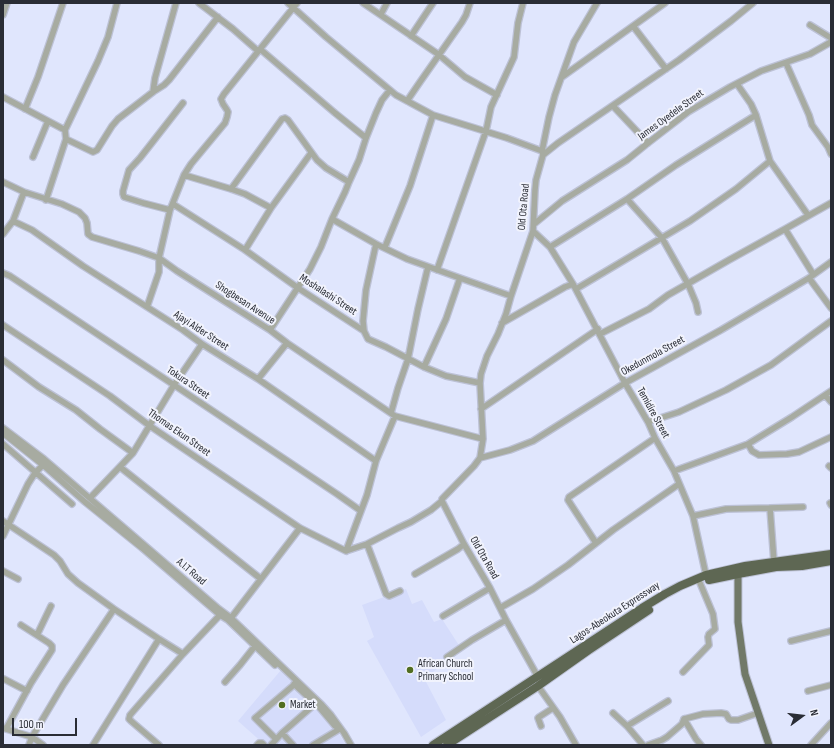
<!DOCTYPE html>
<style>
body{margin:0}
#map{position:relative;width:834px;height:748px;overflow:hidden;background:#e0e6fd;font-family:"Sofia Sans Condensed",sans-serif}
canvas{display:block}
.frame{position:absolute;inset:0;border:4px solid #2a2d35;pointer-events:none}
.north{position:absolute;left:782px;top:696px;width:40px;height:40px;-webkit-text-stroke:3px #f1f3fd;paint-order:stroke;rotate:75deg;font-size:11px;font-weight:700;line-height:16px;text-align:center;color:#2a2d35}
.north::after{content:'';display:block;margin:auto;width:14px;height:18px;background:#2a2d35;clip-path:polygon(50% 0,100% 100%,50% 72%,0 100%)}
.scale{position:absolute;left:12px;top:718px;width:65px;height:18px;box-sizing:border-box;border:2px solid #2a2d35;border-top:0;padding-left:5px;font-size:12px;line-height:14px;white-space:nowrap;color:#2a2d35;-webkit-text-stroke:3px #f1f3fd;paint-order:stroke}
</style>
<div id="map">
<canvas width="834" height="748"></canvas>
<div class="frame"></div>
<div class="north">N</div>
<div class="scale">100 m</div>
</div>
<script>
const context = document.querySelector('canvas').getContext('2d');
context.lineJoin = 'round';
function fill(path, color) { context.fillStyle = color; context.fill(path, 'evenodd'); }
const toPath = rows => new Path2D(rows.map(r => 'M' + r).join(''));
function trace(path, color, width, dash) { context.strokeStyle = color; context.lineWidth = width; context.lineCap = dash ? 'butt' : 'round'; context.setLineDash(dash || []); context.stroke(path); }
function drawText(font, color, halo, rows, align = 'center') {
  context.font = font + ' "Sofia Sans Condensed",sans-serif'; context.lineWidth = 4; context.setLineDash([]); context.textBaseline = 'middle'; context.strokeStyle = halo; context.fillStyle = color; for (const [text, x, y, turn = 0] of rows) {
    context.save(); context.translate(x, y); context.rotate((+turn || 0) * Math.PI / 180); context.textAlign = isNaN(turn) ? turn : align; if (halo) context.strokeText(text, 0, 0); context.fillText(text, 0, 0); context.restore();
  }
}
const built = toPath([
 [406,589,412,604,422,600,434,622,442,619,462,650,449,661,424,678,446,720,421,737,367,641,374,637,362,605],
 [281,670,337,730,346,745,265,745,238,721]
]);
const minor = toPath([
 [199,3,233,29,258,51],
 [288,3,326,37,396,95,433,115,507,138,542,151],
 [363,3,438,54,465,77,497,95],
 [381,14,387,3],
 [3,15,7,3],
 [810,25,831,38],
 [633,26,666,69],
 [411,36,433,3],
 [260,49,335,113,366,138],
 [786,63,809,115,812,125,828,147,831,154],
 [562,77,665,3],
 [737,84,751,104,756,115,770,161,808,215],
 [153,92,155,78,176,3],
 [3,97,65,130],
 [407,101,420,82,462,22,466,15,470,3],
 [613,106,648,143],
 [25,109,38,77,63,3],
 [66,139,93,152,97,150,112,126,118,119,153,92,164,85,169,80,218,17],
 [543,155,558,143,679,60,731,21,753,3],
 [33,157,48,121],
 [184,175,231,189,245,194,271,208],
 [3,182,24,192,62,204,79,212,85,218,87,223,88,234,92,237,139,251,159,258,177,271,270,330,287,343,395,416,483,439],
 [231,189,282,119,285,118,288,120,317,160,326,168,349,182],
 [627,199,662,238,688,284,696,303,698,312],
 [46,200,66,139,65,130,98,61,108,37,117,3],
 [173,204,245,250,298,288,364,331,368,339,386,347,424,367,446,376,480,383],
 [170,210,143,203,124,197,123,194,123,191,129,170,140,158,151,144,183,103],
 [332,219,376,244,407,259,460,278,511,296],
 [13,221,32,230,83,266,183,330,202,344,258,379,376,461],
 [534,224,562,201,627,160,648,143,688,112,730,87,761,71,810,54,831,42],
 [785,229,813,274],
 [533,231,550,247,573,284,625,383,648,422,655,438,674,471,693,516,706,575],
 [3,234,13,221,24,192],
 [385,247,410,186,433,115],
 [550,247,627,199,676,165,756,115],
 [245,250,271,208,311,153],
 [437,270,486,131,491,107,514,57,518,23,523,3],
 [3,273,10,276,174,385,337,494,361,511],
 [809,278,831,308],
 [576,289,690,221,736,189,770,161],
 [147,307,159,272,159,258,170,210,184,175,191,164,225,123,227,117,228,112,227,110,223,104,221,99,224,94,297,3],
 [502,323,565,287,573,284],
 [3,325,110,396,150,426,300,528,346,551],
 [270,330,310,269,321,247,332,219,345,192,349,182,359,160,366,138,376,113,382,100,390,90],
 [364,331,363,321,366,290,376,244],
 [600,334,649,309,668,295,729,260,785,229,831,203],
 [3,360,39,387,76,410,100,429,133,453],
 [424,367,446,319,460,278],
 [258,379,287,343],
 [825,395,831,402],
 [481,409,598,329],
 [391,413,398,388,408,359,418,309,428,267],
 [648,422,679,412,726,390,771,365,831,321],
 [3,428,44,459,219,609,231,618,322,705,331,715,344,733,351,745],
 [3,433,43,465,85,502,142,548,220,615,228,620,275,665],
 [3,444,72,504],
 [748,444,752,451,759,455,787,454,799,452,831,437],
 [480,458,510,450,533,441,625,383,721,330,809,278,831,262],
 [829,466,831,468],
 [120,467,261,579],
 [674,471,748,444,792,417,831,391],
 [90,498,133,453,174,385,202,344],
 [830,503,831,505],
 [770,508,803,507],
 [693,516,726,509,770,508,774,562],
 [3,521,54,555,60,561,68,574,78,583,114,609,159,639,183,654],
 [3,536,28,484,35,473,43,465],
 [596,543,568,500,569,497,655,438],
 [367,544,386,594,389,596,400,591],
 [346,551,367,495,376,461,395,416],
 [346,551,367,544,398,528,411,522,431,510,442,501],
 [3,571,18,579],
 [415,574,458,549,464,544],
 [500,608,533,589,568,565,613,530,679,484],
 [443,616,490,588],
 [231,618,261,579,300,528],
 [37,635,51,606],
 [791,641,831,631],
 [447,657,472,640,506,620],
 [683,672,709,645,708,637,709,634,715,629,713,614,700,583],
 [538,677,506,620,490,588,464,544,442,501,442,499,474,466,480,458,483,439,480,383,481,374,487,356,498,334,506,314,511,296,533,231,535,190,536,180,543,155,542,151,549,117,555,95,574,42,597,3],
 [4,679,27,691],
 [225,682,240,665,255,646],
 [294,684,319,707,335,726],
 [538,686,560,717,576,745],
 [808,691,831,685],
 [613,713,627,726,643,745],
 [684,719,696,739,701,745],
 [541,726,538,718,539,717,553,708],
 [627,726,668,701],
 [3,728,32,737,43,745],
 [6,729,31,683,52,650,52,646,49,643,21,625],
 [282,733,293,745],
 [276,739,255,718,295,684],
 [29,745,32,737,63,685,114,609],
 [93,745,159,639],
 [159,745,131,721,129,719,130,715,183,654,220,615],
 [257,745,259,743,262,743,264,745],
 [271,745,282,733,315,704],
 [313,745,338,730],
 [648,745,662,740,667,737,682,724,684,719,703,714,721,713,726,714,729,719,731,720,738,720,758,713],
 [811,745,831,723]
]);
const major = toPath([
 [738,574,738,622,745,674,769,745]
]);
const highway = toPath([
 [709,580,738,574,776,567,802,566,831,561],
 [433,745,642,608,665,594,680,586,706,575,745,566,831,554],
 [447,745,538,686,589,650,649,610]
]);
const markers = [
 [410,670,4,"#516d20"],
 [282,705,4,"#516d20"]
];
const streetNames = [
 ["James Oyedele Street",671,115,-36],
 ["Old Ota Road",524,207,-85],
 ["Moshalashi Street",328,295,33],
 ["Shogbesan Avenue",245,303,33],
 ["Ajayi Alder Street",201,331,33],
 ["Okedunmola Street",653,356,-29],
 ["Tokura Street",188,383,34],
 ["Temidire Street",653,413,61],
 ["Thomas Ekun Street",179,433,35],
 ["Old Ota Road",484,558,60],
 ["A.I.T Road",191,572,41],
 ["Lagos-Abeokuta Expressway",615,613,-33]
];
const poiNames = [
 ["African Church",418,664],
 ["Primary School",418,677],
 ["Market",290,705]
];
fill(built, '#d5dcfb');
trace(minor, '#bcc1d5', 8);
trace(major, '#bcc1d5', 9);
trace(highway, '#bcc1d5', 10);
trace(minor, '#a7aba1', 5.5);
trace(major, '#717968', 7);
trace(highway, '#5e6753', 8);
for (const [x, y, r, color] of markers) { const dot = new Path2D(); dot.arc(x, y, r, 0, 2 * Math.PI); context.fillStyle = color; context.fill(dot); trace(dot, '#f1f3fd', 1.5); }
drawText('11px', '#2a2d35', '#f1f3fd', streetNames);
drawText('11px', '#2a2d35', '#f1f3fd', poiNames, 'left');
</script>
